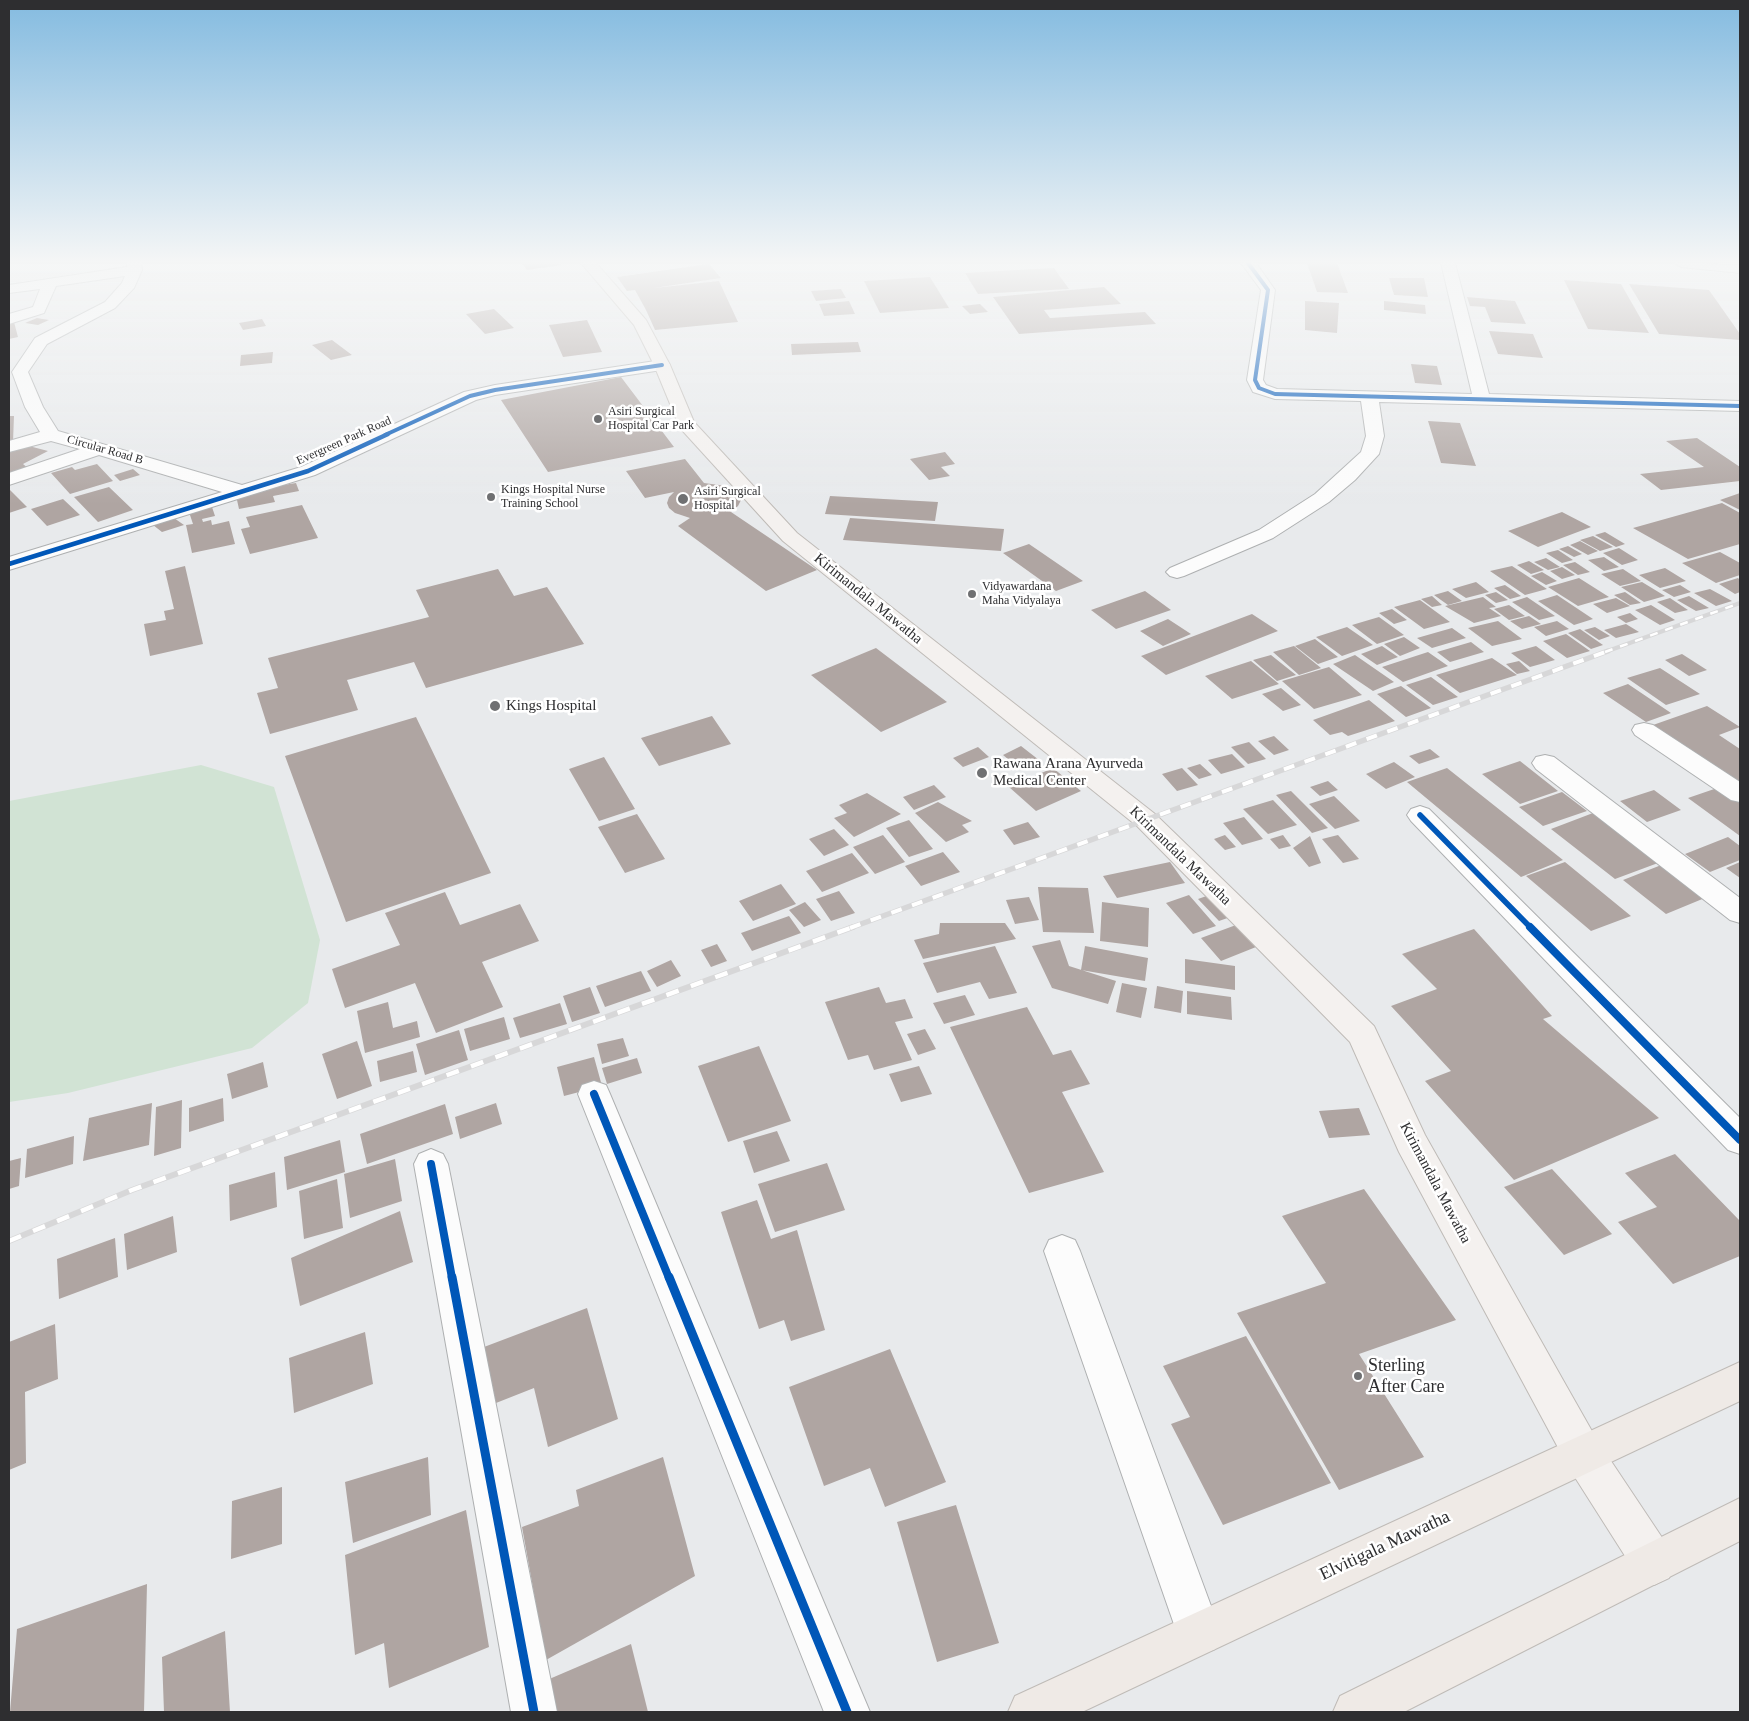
<!DOCTYPE html>
<style>
body{margin:0}
#map{position:relative;width:1749px;height:1721px;overflow:hidden;background:#e8eaec;font-family:"Times New Roman",serif}
canvas{display:block}
.frame{position:absolute;inset:0;border:10px solid #2e2e30;pointer-events:none}
</style>
<div id="map">
<canvas width="1749" height="1721"></canvas>
<div class="frame"></div>
</div>
<script>
const context = document.querySelector('canvas').getContext('2d');
context.lineJoin = 'round';
function fill(path, color) { context.fillStyle = color; context.fill(path, 'evenodd'); }
const toPath = rows => new Path2D(rows.map(r => 'M' + r).join(''));
function trace(path, color, width, dash) { context.strokeStyle = color; context.lineWidth = width; context.lineCap = dash ? 'butt' : 'round'; context.setLineDash(dash || []); context.stroke(path); }
function drawText(font, color, halo, rows, align = 'center') {
  context.font = font + ' "Times New Roman",serif'; context.lineWidth = 5; context.setLineDash([]); context.textBaseline = 'middle'; context.strokeStyle = halo; context.fillStyle = color; for (const [text, x, y, turn = 0] of rows) {
    context.save(); context.translate(x, y); context.rotate((+turn || 0) * Math.PI / 180); context.textAlign = isNaN(turn) ? turn : align; if (halo) context.strokeText(text, 0, 0); context.fillText(text, 0, 0); context.restore();
  }
}
const green = toPath([
 [201,765,274,787,320,940,308,1003,252,1048,68,1093,9,1102,9,801]
]);
const building = toPath([
 [522,263,559,263,561,265,527,270],
 [1307,263,1337,263,1348,293,1317,292],
 [709,264,721,278,654,288,719,281,738,322,655,330,646,310,635,290,627,291,617,277],
 [1054,268,1069,289,978,294,965,273],
 [930,277,949,308,880,313,864,281],
 [1389,278,1424,278,1428,297,1394,295],
 [1564,280,1621,284,1649,333,1588,329],
 [1629,284,1709,290,1740,334,1740,340,1659,334],
 [1104,287,1121,304,1044,310,1050,318,1145,312,1156,324,1019,334,993,297],
 [841,289,846,298,816,301,811,291],
 [1467,297,1515,301,1526,324,1491,322,1485,307,1470,306],
 [849,301,855,314,824,316,819,304],
 [1305,301,1339,303,1337,333,1305,330],
 [1384,301,1425,305,1426,314,1384,310],
 [980,304,988,312,970,314,962,306],
 [494,309,514,328,485,334,466,314],
 [37,318,49,320,38,325,25,323],
 [262,319,266,326,243,330,239,323],
 [587,320,602,352,563,357,549,325],
 [14,322,18,337,9,339,9,323],
 [1489,331,1533,334,1543,358,1498,354],
 [332,340,352,355,331,360,312,345],
 [858,342,861,352,792,355,791,344],
 [273,352,272,363,240,366,241,355],
 [1411,364,1437,366,1442,385,1415,383],
 [621,377,674,447,548,472,501,400],
 [9,416,14,416,13,442,9,443],
 [1428,421,1460,423,1476,466,1441,463],
 [1697,438,1740,467,1740,481,1661,490,1640,474,1704,467,1666,441],
 [29,446,48,451,23,464,29,469,9,475,9,451],
 [945,452,955,464,941,467,950,476,929,480,910,459],
 [685,459,704,483,727,486,740,495,741,500,738,506,731,512,817,570,766,591,678,526,690,518,675,513,669,508,667,503,669,497,674,492,645,498,626,471],
 [97,464,113,481,70,494,51,473,72,467,75,470],
 [133,469,140,475,120,481,114,475],
 [296,483,299,491,273,496,275,502,239,509,237,500,270,487],
 [109,487,133,510,98,522,74,497],
 [9,489,27,507,9,513],
 [1740,493,1740,510,1720,500],
 [830,496,938,502,935,521,825,514],
 [63,499,80,515,47,526,31,509],
 [1722,503,1740,513,1740,544,1688,559,1633,528],
 [302,505,318,538,250,554,241,529,250,527,246,517],
 [212,507,215,516,202,519,203,522,211,520,212,525,229,521,235,544,192,553,186,525,193,524,189,512],
 [1562,512,1591,527,1538,547,1508,531],
 [174,518,184,525,162,532,153,525],
 [850,518,1004,529,1001,551,843,540],
 [1605,532,1625,544,1616,547,1595,535],
 [1593,536,1613,547,1600,551,1580,540],
 [1580,541,1598,551,1588,555,1570,545],
 [1029,544,1083,581,1056,591,1003,553],
 [1568,546,1582,554,1574,557,1559,549],
 [1619,548,1638,560,1622,565,1603,553],
 [1558,550,1573,560,1562,563,1546,553],
 [1720,552,1740,563,1740,575,1716,583,1682,563],
 [1604,557,1619,567,1604,571,1588,560],
 [1546,558,1560,567,1548,570,1534,562],
 [1529,561,1544,570,1531,574,1517,565],
 [1575,562,1590,572,1578,575,1563,565],
 [185,566,203,644,150,656,144,624,166,620,164,611,174,609,165,571],
 [1512,566,1547,589,1525,595,1490,571],
 [1562,567,1575,575,1562,579,1550,571],
 [1665,568,1686,581,1660,588,1639,575],
 [498,569,514,596,547,587,584,644,426,688,414,662,347,680,358,710,270,734,257,693,278,688,268,658,429,617,416,590],
 [1623,569,1641,581,1620,586,1601,574],
 [1542,572,1557,581,1546,585,1531,576],
 [1579,578,1609,597,1578,606,1548,587],
 [1738,578,1740,580,1740,592,1735,594,1719,584],
 [1476,582,1489,592,1466,598,1452,589],
 [1642,582,1665,596,1644,602,1621,587],
 [1505,585,1521,596,1510,599,1494,588],
 [1680,585,1691,592,1674,597,1662,590],
 [1710,589,1732,601,1716,606,1694,593],
 [1145,591,1171,610,1116,629,1091,610],
 [1448,591,1462,601,1448,605,1434,595],
 [1496,592,1508,600,1496,603,1485,595],
 [1625,592,1641,603,1630,605,1614,595],
 [1557,595,1593,619,1574,625,1538,601],
 [1432,596,1442,605,1432,607,1421,599],
 [1689,596,1709,608,1696,611,1677,600],
 [1483,597,1496,607,1489,608,1501,616,1474,623,1445,606],
 [1527,597,1555,616,1539,620,1512,602],
 [1616,598,1630,606,1607,613,1593,604],
 [1670,598,1688,610,1675,613,1657,602],
 [1420,600,1450,622,1424,629,1394,607],
 [1509,605,1525,616,1509,620,1494,609],
 [1651,605,1675,620,1660,625,1635,610],
 [1392,609,1407,620,1394,624,1379,613],
 [1630,613,1638,619,1626,623,1617,617],
 [1252,614,1278,631,1166,675,1141,656],
 [1529,616,1541,624,1522,629,1510,621],
 [1379,617,1404,635,1377,644,1352,625],
 [1168,619,1191,634,1163,646,1140,631],
 [1498,621,1522,639,1492,646,1468,628],
 [1557,621,1569,629,1546,636,1534,627],
 [1626,624,1639,632,1616,638,1604,630],
 [1347,627,1373,645,1342,656,1316,637],
 [1595,627,1610,636,1599,640,1584,630],
 [1452,628,1466,638,1432,648,1417,638],
 [1580,629,1603,645,1591,649,1568,633],
 [1566,634,1590,651,1567,658,1543,641],
 [1404,637,1420,648,1400,656,1384,644],
 [1315,639,1338,657,1318,664,1295,646],
 [1471,642,1484,652,1450,662,1437,652],
 [1294,646,1321,668,1299,675,1273,652],
 [1382,646,1398,657,1377,665,1361,654],
 [1536,646,1555,660,1530,667,1511,653],
 [876,648,947,702,881,732,811,675],
 [1428,652,1448,666,1403,682,1382,667],
 [1682,654,1707,670,1689,676,1665,660],
 [1271,655,1296,675,1277,681,1253,660],
 [1355,655,1394,682,1373,691,1333,664],
 [1492,658,1517,675,1460,693,1436,675],
 [1251,661,1279,684,1232,699,1205,676],
 [1519,661,1530,671,1517,674,1506,664],
 [1329,667,1362,695,1314,709,1282,681],
 [1660,668,1700,694,1666,705,1627,678],
 [1431,677,1458,697,1433,705,1406,685],
 [1628,684,1671,713,1646,722,1603,693],
 [1401,686,1431,708,1406,717,1377,694],
 [1281,688,1301,705,1283,711,1262,694],
 [1369,700,1395,721,1348,736,1342,732,1330,735,1313,720],
 [1707,706,1740,727,1719,735,1740,749,1740,783,1653,725],
 [712,716,731,744,659,766,641,738],
 [416,717,491,873,346,922,285,756],
 [1274,736,1289,750,1274,755,1258,741],
 [1249,742,1266,759,1248,764,1231,747],
 [1021,746,1039,760,1020,769,1003,755],
 [978,747,989,757,963,767,953,758],
 [1430,749,1440,757,1419,764,1409,756],
 [1232,754,1245,767,1221,774,1208,760],
 [604,757,635,809,599,821,569,769],
 [1520,761,1558,791,1520,804,1482,774],
 [1394,762,1415,777,1386,789,1366,774],
 [1200,764,1212,775,1199,779,1187,768],
 [1053,768,1081,791,1036,811,1009,787],
 [1182,768,1198,785,1177,791,1162,774],
 [1447,768,1563,860,1521,877,1407,782],
 [1328,781,1338,790,1320,796,1310,787],
 [934,785,946,797,914,810,903,797],
 [1723,786,1740,798,1740,836,1688,798],
 [1654,790,1681,810,1647,822,1620,801],
 [1291,791,1328,828,1312,833,1276,795],
 [1562,792,1587,811,1543,826,1519,807],
 [867,793,901,814,854,837,834,818,847,813,839,805],
 [1334,796,1360,821,1335,829,1309,804],
 [1273,800,1297,825,1268,834,1243,809],
 [938,802,972,821,962,825,969,832,946,842,915,813],
 [1593,813,1658,863,1615,879,1551,829],
 [637,814,665,859,625,873,598,827],
 [1244,817,1263,839,1242,845,1223,823],
 [909,820,933,849,909,857,886,828],
 [1028,822,1040,837,1014,845,1003,830],
 [834,829,849,845,824,856,809,839],
 [883,835,905,862,875,874,853,847],
 [1225,835,1236,847,1225,850,1214,839],
 [1283,835,1291,846,1279,849,1270,839],
 [1338,835,1359,859,1343,863,1322,839],
 [1310,836,1321,863,1309,867,1293,848],
 [1728,837,1740,846,1740,860,1710,872,1685,854],
 [943,852,960,872,921,886,905,866],
 [852,853,869,873,822,892,806,871],
 [1170,862,1185,883,1117,898,1103,876],
 [1565,862,1631,916,1591,931,1526,876],
 [1669,862,1712,895,1666,914,1623,880],
 [1740,862,1740,878,1726,868],
 [781,884,796,904,753,921,739,901],
 [1038,887,1088,888,1094,933,1043,932],
 [839,891,855,913,831,921,816,899],
 [445,892,460,925,520,904,539,941,482,962,503,1007,436,1033,415,983,345,1008,332,969,400,945,385,913],
 [1215,893,1236,915,1219,921,1198,899],
 [1189,895,1216,926,1193,934,1166,903],
 [1029,897,1039,920,1015,924,1006,900],
 [805,902,821,920,804,927,789,910],
 [1102,902,1149,908,1148,947,1100,941],
 [789,916,801,933,752,951,741,933],
 [940,923,1005,923,1016,939,923,959,914,940,939,934],
 [1236,925,1256,947,1221,961,1201,938],
 [1474,929,1552,1016,1543,1019,1659,1118,1514,1180,1425,1081,1451,1071,1391,1006,1437,989,1402,954],
 [1060,940,1069,966,1116,981,1108,1004,1052,988,1032,946],
 [717,944,727,961,711,967,701,950],
 [995,946,1017,993,989,999,980,982,937,993,923,963],
 [1085,946,1148,958,1145,981,1081,970],
 [1185,959,1235,966,1235,990,1185,983],
 [671,960,681,976,657,987,647,971],
 [641,971,651,991,605,1007,596,986],
 [1122,983,1147,988,1141,1018,1116,1012],
 [1157,986,1183,991,1181,1013,1154,1008],
 [590,987,600,1013,572,1022,563,996],
 [879,987,886,1003,905,999,913,1018,895,1022,912,1060,874,1070,868,1055,848,1060,825,1002],
 [1187,991,1231,997,1232,1020,1187,1014],
 [965,995,975,1015,944,1024,933,1003],
 [388,1002,393,1028,417,1021,420,1037,365,1053,357,1011],
 [560,1003,567,1024,520,1038,513,1018],
 [1027,1007,1053,1055,1071,1050,1090,1084,1062,1092,1104,1172,1029,1193,950,1027],
 [504,1017,510,1039,470,1051,464,1029],
 [925,1029,936,1049,918,1055,907,1034],
 [459,1030,468,1060,425,1075,416,1044],
 [623,1038,629,1056,602,1064,597,1044],
 [357,1041,372,1086,337,1099,322,1054],
 [759,1046,791,1121,728,1142,698,1066],
 [413,1051,417,1072,380,1082,377,1061],
 [594,1057,602,1086,564,1096,557,1067],
 [637,1058,642,1073,607,1084,602,1068],
 [263,1062,268,1087,232,1099,227,1074],
 [919,1066,932,1094,901,1102,889,1074],
 [223,1098,224,1121,189,1132,189,1108],
 [182,1100,181,1148,154,1156,156,1107],
 [152,1103,149,1145,83,1161,89,1118],
 [496,1103,502,1124,460,1139,455,1117],
 [445,1104,453,1134,367,1164,360,1134],
 [1359,1108,1370,1135,1329,1138,1319,1111],
 [777,1131,790,1161,754,1173,743,1141],
 [74,1136,73,1164,25,1178,27,1149],
 [340,1140,345,1172,287,1190,284,1157],
 [1675,1154,1740,1221,1740,1256,1673,1284,1618,1222,1657,1207,1625,1173],
 [21,1158,19,1186,9,1189,9,1161],
 [395,1159,402,1201,350,1218,344,1174],
 [827,1163,845,1210,775,1232,758,1184],
 [1552,1169,1612,1234,1564,1255,1504,1187],
 [275,1172,277,1207,230,1221,229,1185],
 [337,1179,343,1228,304,1239,299,1191],
 [1364,1189,1456,1320,1359,1354,1424,1457,1339,1490,1237,1313,1326,1283,1282,1216],
 [757,1200,771,1239,797,1230,825,1330,791,1341,784,1320,759,1329,721,1212],
 [400,1211,413,1262,300,1306,291,1258],
 [173,1216,177,1252,127,1270,124,1234],
 [115,1238,118,1277,59,1299,57,1259],
 [587,1308,618,1419,548,1447,534,1388,496,1403,484,1347],
 [55,1324,58,1379,25,1392,26,1463,9,1470,9,1342],
 [365,1332,373,1384,294,1413,289,1358],
 [1246,1336,1331,1483,1223,1525,1171,1424,1190,1417,1163,1366],
 [890,1349,946,1482,885,1507,870,1468,824,1486,789,1387],
 [428,1457,431,1515,353,1543,345,1482],
 [663,1457,695,1576,546,1660,522,1527,579,1506,576,1490],
 [282,1487,282,1544,231,1559,232,1501],
 [956,1505,999,1643,937,1662,897,1522],
 [466,1510,489,1647,389,1688,384,1643,355,1655,345,1555],
 [147,1584,144,1712,10,1712,17,1629],
 [225,1631,230,1712,164,1712,162,1657],
 [631,1644,648,1712,553,1712,547,1680]
]);
const minor = toPath([
 [127,263,141,263,142,270,134,288,115,308,47,344,28,372,43,407,58,431,242,485,301,467,464,392,495,385,662,360,668,362,670,365,668,368,662,370,495,395,476,400,315,475,9,570,9,557,222,492,99,455,9,485,9,473,80,449,51,441,9,452,9,441,40,432,25,407,12,372,35,338,105,302,122,283,125,276,56,286,44,313,9,324,9,314,33,307,40,289,9,293,9,285,127,267,127,263],
 [1241,263,1256,263,1275,290,1263,380,1266,385,1277,389,1472,394,1441,263,1455,263,1489,394,1740,401,1740,411,1379,402,1384,436,1379,454,1355,480,1329,502,1273,538,1184,576,1177,578,1170,576,1166,572,1170,568,1259,530,1315,494,1361,452,1366,436,1361,401,1275,399,1253,392,1247,380,1261,290,1241,263],
 [1674,263,1740,265,1740,273,1681,267,1674,263],
 [1644,723,1653,725,1740,782,1740,802,1731,800,1635,735,1632,730,1635,725,1644,723],
 [1545,755,1554,757,1740,898,1740,923,1730,920,1536,769,1532,763,1536,757,1545,755],
 [1420,806,1429,809,1740,1118,1740,1154,1728,1150,1411,821,1407,815,1411,809,1420,806],
 [594,1081,606,1085,610,1094,870,1712,824,1712,578,1094,582,1085,594,1081],
 [431,1149,443,1154,448,1164,557,1712,511,1712,414,1164,419,1154,431,1149],
 [1062,1235,1075,1240,1080,1251,1221,1633,1215,1649,1199,1655,1183,1649,1177,1633,1044,1251,1049,1240,1062,1235]
]);
const major = toPath([
 [581,263,596,263,646,320,670,365,694,422,797,533,1155,814,1374,1026,1425,1135,1563,1380,1597,1440,1669,1548,1676,1563,1669,1578,1654,1585,1639,1578,1569,1468,1399,1152,1350,1042,1137,826,783,541,680,428,654,365,634,325,581,263]
]);
const highway = toPath([
 [1740,1362,1740,1401,1082,1712,1008,1712,1015,1696,1740,1362],
 [1740,1498,1740,1541,1404,1712,1333,1712,1340,1696,1740,1498]
]);
const railFar2 = toPath([
 [1605,652,1740,603]
]);
const railFar1 = toPath([
 [850,928,1608,651]
]);
const rail = toPath([
 [9,1241,132,1190,853,927]
]);
const cyclewayFar4 = toPath([
 [1248,263,1268,290,1255,380,1259,388,1275,394,1740,406],
 [385,435,470,396,495,390,662,365]
]);
const cyclewayFar3 = toPath([
 [9,564,308,471,388,434]
]);
const cyclewayFar2 = toPath([
 [1420,815,1531,928]
]);
const cyclewayFar1 = toPath([
 [1530,927,1740,1140],
 [594,1094,669,1278],
 [431,1164,452,1278]
]);
const cycleway = toPath([
 [452,1277,534,1712],
 [669,1277,847,1712]
]);
const markers = [
 [598,419,5,"#6f7072"],
 [491,497,5,"#6f7072"],
 [683,499,6,"#6f7072"],
 [972,594,5,"#6f7072"],
 [495,706,6,"#6f7072"],
 [982,773,6,"#6f7072"],
 [1358,1376,5,"#6f7072"]
];
const farPoinames = [
 ["Asiri Surgical",608,412],
 ["Hospital Car Park",608,426],
 ["Kings Hospital Nurse",501,490],
 ["Training School",501,504],
 ["Asiri Surgical",694,492],
 ["Hospital",694,506],
 ["Vidyawardana",982,587],
 ["Maha Vidyalaya",982,601]
];
const farStreetnames = [
 ["Evergreen Park Road",344,441,-24],
 ["Circular Road B",105,450,16]
];
const streetNames = [
 ["Kirimandala Mawatha",868,599,39],
 ["Kirimandala Mawatha",1180,856,44],
 ["Kirimandala Mawatha",1435,1183,62]
];
const poiNames = [
 ["Kings Hospital",506,706],
 ["Rawana Arana Ayurveda",993,764],
 ["Medical Center",993,781]
];
const nearPoinames = [
 ["Sterling",1368,1366],
 ["After Care",1368,1387]
];
const nearStreetnames = [
 ["Elvitigala Mawatha",1385,1546,-25]
];
fill(green, '#d1e3d4');
fill(building, '#afa5a2');
trace(minor, '#aeb0b1', 2);
trace(major, '#bfbbb7', 2);
trace(highway, '#bfbbb7', 2);
fill(minor, '#fcfcfc');
fill(major, '#f4f1ef');
fill(highway, '#efeae6');
trace(railFar2, '#d7d7d8', 4);
trace(railFar1, '#d7d7d8', 5.5);
trace(rail, '#d7d7d8', 6);
trace(railFar2, '#fff', 2.5, [8]);
trace(railFar1, '#fff', 4, [11]);
trace(rail, '#fff', 4.5, [13]);
trace(cyclewayFar4, '#0057b8', 4);
trace(cyclewayFar3, '#0057b8', 4.5);
trace(cyclewayFar2, '#0057b8', 5.5);
trace(cyclewayFar1, '#0057b8', 8);
trace(cycleway, '#0057b8', 9);
const sky = context.createLinearGradient(0, 0, 0, 504);
sky.addColorStop(0, '#84bbe0');
sky.addColorStop(0.52, '#f5f6f6');
sky.addColorStop(1, '#f5f6f600');
context.fillStyle = sky;
context.fillRect(0, 0, 1749, 504);
for (const [x, y, r, color] of markers) { const dot = new Path2D(); dot.arc(x, y, r, 0, 2 * Math.PI); context.fillStyle = color; context.fill(dot); trace(dot, '#fff', 2); }
drawText('12px', '#2e2e30', '#fff', farPoinames, 'left');
drawText('12px', '#2e2e30', '#fff', farStreetnames);
drawText('15px', '#2e2e30', '#fff', streetNames);
drawText('15px', '#2e2e30', '#fff', poiNames, 'left');
drawText('18px', '#2e2e30', '#fff', nearPoinames, 'left');
drawText('18px', '#2e2e30', '#fff', nearStreetnames);
</script>
